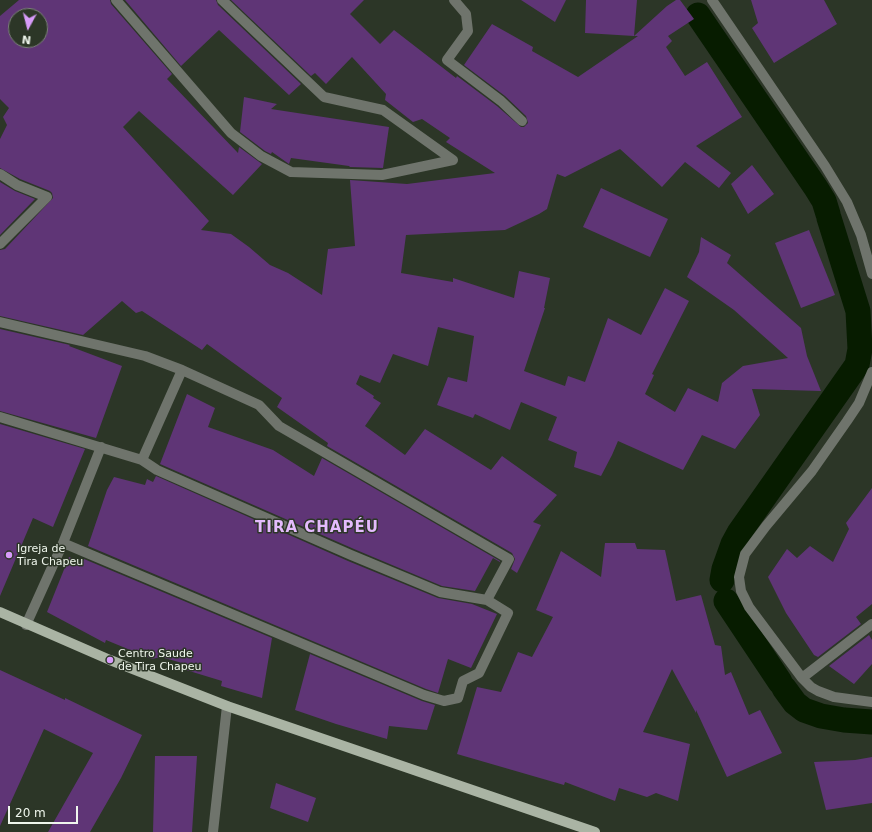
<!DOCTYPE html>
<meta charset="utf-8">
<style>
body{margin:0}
#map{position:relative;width:872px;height:832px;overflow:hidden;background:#2c3627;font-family:"DejaVu Sans",sans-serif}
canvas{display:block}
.north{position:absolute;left:8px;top:8px;width:40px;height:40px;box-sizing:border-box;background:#2c3627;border:1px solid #7a8376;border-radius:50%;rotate:187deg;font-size:11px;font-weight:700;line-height:16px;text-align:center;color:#eff6ec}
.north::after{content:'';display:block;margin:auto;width:14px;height:18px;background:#d79bf9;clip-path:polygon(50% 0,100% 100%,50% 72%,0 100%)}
.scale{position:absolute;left:8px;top:806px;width:70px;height:18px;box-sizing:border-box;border:2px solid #eff6ec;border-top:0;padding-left:5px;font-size:12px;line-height:14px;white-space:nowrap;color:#eff6ec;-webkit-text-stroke:3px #2c3627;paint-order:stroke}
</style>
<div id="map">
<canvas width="872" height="832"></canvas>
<div class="north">N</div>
<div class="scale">20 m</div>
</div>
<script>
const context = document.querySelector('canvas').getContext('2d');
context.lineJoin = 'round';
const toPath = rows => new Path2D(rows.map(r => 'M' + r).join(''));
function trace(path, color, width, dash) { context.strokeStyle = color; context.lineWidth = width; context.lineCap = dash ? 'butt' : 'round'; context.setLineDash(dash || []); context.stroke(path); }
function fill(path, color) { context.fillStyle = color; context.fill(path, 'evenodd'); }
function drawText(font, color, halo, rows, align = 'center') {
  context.font = font + ' "DejaVu Sans",sans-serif'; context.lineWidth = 3; context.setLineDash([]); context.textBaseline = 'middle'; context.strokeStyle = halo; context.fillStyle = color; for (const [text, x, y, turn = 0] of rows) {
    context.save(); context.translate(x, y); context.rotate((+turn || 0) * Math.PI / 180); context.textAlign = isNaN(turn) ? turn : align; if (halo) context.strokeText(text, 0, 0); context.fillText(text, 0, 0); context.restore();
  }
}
const canal = toPath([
 [698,15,816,188,824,201,828,214],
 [722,580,724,569,733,544,739,533,857,365,860,349,858,311,829,218],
 [726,601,780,682],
 [784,688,795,703,804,710,821,716,844,720,872,722]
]);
const building = toPath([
 [19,0,110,0,111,4,172,74,167,79,238,153,239,147,262,164,233,195,139,111,123,127,209,221,201,230,231,234,249,247,270,265,288,273,322,295,328,249,355,246,350,180,407,184,495,173,446,142,450,138,422,119,413,122,385,100,386,94,352,57,326,84,315,73,311,76,231,0,364,0,350,14,380,44,394,30,456,78,457,76,497,106,521,127,524,127,528,123,526,116,505,96,464,65,492,24,533,47,532,51,578,77,638,36,634,36,667,6,676,0,680,0,694,19,668,36,672,41,666,47,685,76,707,62,742,117,696,146,731,173,719,188,685,162,662,187,620,149,565,177,557,174,547,209,539,214,505,230,406,235,401,273,453,282,453,278,514,298,519,271,550,278,544,308,545,308,524,371,565,386,568,376,585,382,608,318,641,335,665,288,689,301,652,374,654,375,645,394,675,412,688,388,718,402,722,383,743,366,788,358,734,310,687,277,699,252,701,237,731,255,727,263,801,328,807,356,821,391,752,389,760,415,735,449,702,435,683,470,618,441,612,455,601,476,574,467,577,452,548,440,557,417,521,402,510,430,475,414,473,418,437,405,448,377,467,382,474,336,438,327,428,366,393,354,380,383,360,375,356,384,374,396,373,398,381,403,365,426,405,455,425,429,491,470,502,456,557,495,533,522,541,525,517,573,511,569,515,559,512,553,327,446,328,443,277,407,282,398,207,344,202,350,142,311,136,313,122,301,83,335,0,316,0,250,5,249,53,198,52,193,50,191,20,179,0,168,0,139,7,125,3,117,9,108,0,99,0,16],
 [16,16,40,16,40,40,16,40],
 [125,0,216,0,218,5,301,84,289,95,219,30,181,66],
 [521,0,566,0,555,22],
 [586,0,637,0,634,36,585,33],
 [751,0,824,0,837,24,774,63,752,28,758,23],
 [244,97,277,104,271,109,389,127,383,168,350,167,349,166,291,158,289,164,272,152,271,154,265,151,240,132],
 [752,165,774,194,748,214,731,184],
 [0,182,15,191,35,199,0,235],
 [601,188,668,219,650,257,583,227],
 [809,230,835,295,801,308,775,243],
 [0,329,70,345,69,346,122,366,96,438,0,411],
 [187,394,215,408,208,427,273,450,314,476,322,458,500,561,500,562,493,558,475,591,442,586,354,549,160,464],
 [0,424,85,449,53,527,33,518,0,596],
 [156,476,348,561,438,598,472,604,497,614,471,668,448,659,438,693,426,689,88,546,107,490,114,477,145,485,147,479,153,482],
 [872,488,872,604,856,617,861,624,818,657,814,655,786,613,768,577,787,549,797,558,810,546,833,562,849,529,846,523],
 [605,543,635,543,637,549,665,550,676,601,701,595,715,645,721,646,725,675,731,672,749,715,760,710,782,753,727,777,696,710,696,713,672,669,643,732,690,744,678,801,656,793,647,797,619,788,615,801,565,782,564,785,457,754,477,687,501,692,518,652,532,657,553,617,536,610,561,551,601,577],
 [69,557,82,563,84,559,272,638,262,698,221,686,222,681,186,670,182,663,161,657,152,659,106,640,105,643,47,612],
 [869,635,872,640,872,664,854,684,829,666],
 [310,654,422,701,435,705,427,730,389,726,387,739,336,724,295,710],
 [0,670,65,700,65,698,142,735,121,778,90,832,48,832,93,753,44,729,0,826],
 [155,756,197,756,192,832,153,832],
 [872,757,872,803,826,810,814,762,855,760],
 [276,783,316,798,308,822,270,808]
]);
const street = toPath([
 [116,0,231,133,261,156,291,172,382,175,453,160,383,110,324,97,222,0],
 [454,0,466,14,468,31,447,60,501,101,522,121],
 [712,0,825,166,847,202,861,235,872,274],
 [0,174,17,185,47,197,0,244],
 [0,322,145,356,182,370,259,405,279,426,509,559,487,600],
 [872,372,859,403,847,421,812,471,766,526,745,554,739,577,741,591,749,607,802,678,811,687,818,691,834,697,872,702],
 [0,417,142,460,157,470,351,555,440,592,487,600,508,613,479,673,463,681,458,698,444,701,424,695,63,543],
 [142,460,182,370],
 [26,625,63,543,101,447],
 [802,678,872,624],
 [213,832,227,706]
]);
const primary = toPath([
 [0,612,110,660,227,706,595,832]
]);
const markers = [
 [9,555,4,"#d79bf9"],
 [110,660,4,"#d79bf9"]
];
const poiNames = [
 ["Igreja de",17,549],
 ["Tira Chapeu",17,562],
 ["Centro Saude",118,654],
 ["de Tira Chapeu",118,667]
];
const districtNames = [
 ["TIRA CHAPÉU",317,528]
];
trace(canal, '#071c00', 25);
fill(building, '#5f3576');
trace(street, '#6f746c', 10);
trace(primary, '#aab4a4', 10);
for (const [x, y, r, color] of markers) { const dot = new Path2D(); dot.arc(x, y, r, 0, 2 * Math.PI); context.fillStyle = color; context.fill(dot); trace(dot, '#2c3627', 1.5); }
drawText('11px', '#eff6ec', '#2c3627', poiNames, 'left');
context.letterSpacing = '1px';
drawText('bold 15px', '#e4bbfd', '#2c3627', districtNames);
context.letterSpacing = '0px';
</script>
